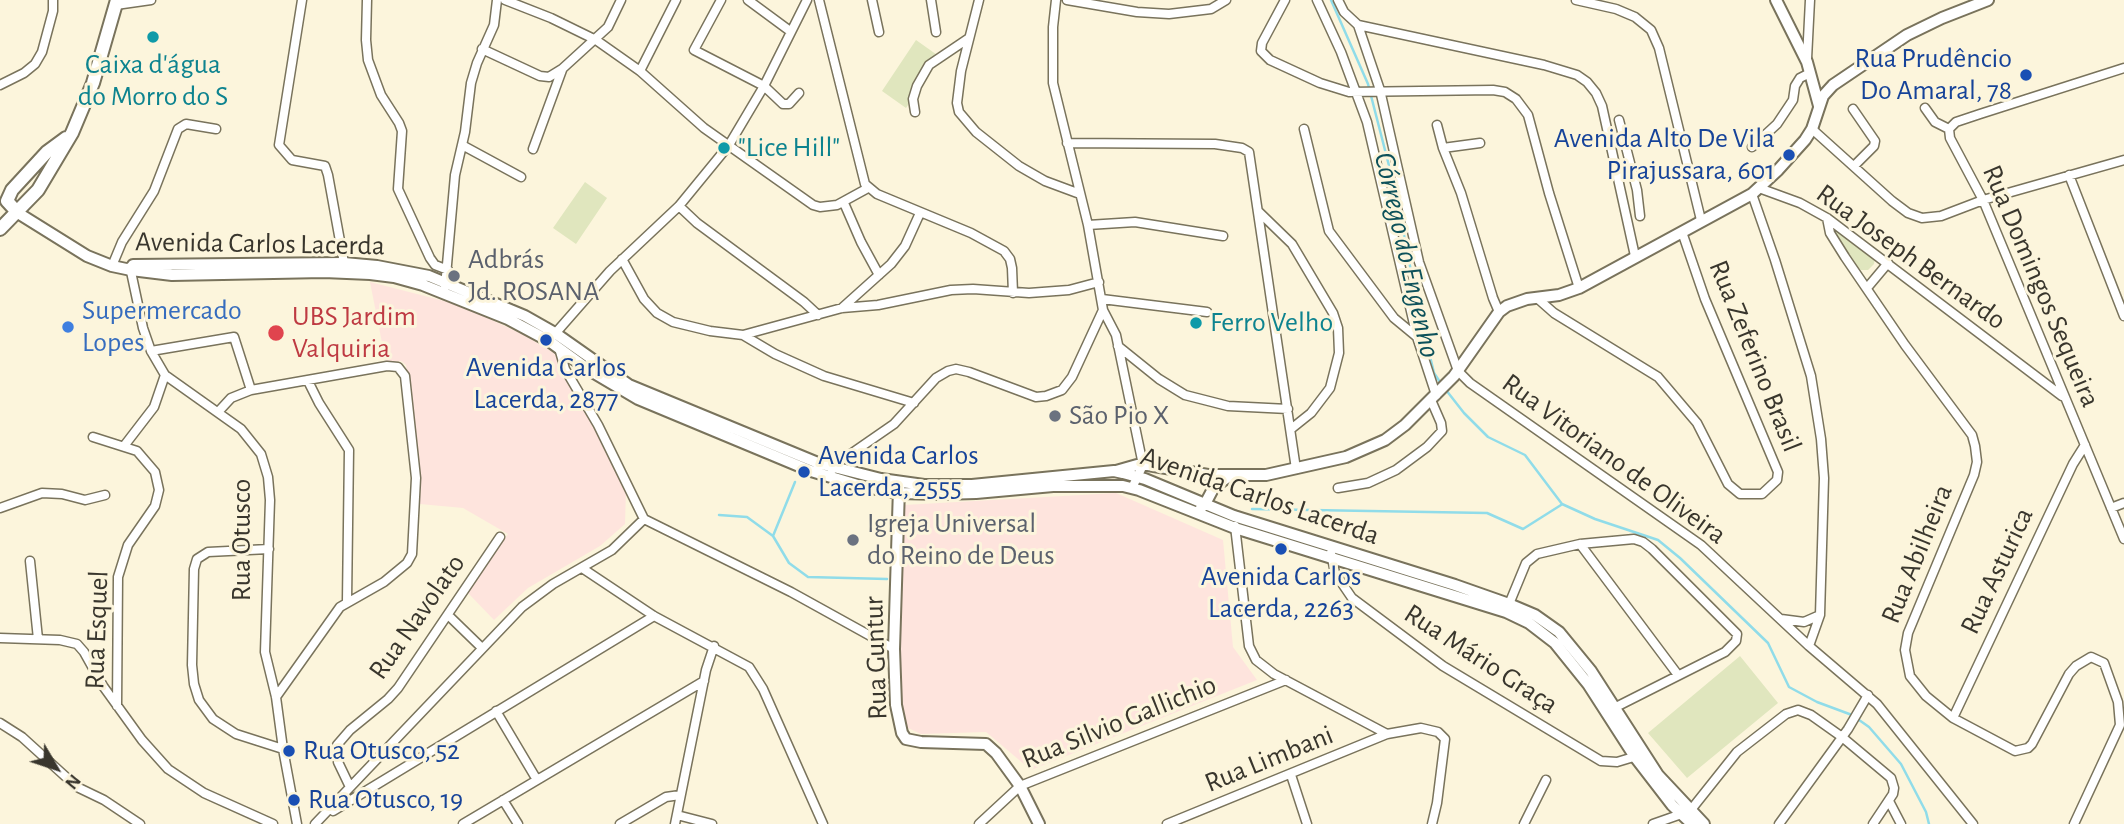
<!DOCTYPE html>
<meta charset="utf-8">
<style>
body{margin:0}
#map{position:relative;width:2124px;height:824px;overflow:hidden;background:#fcf5dc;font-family:"Alegreya Sans",sans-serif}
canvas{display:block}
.north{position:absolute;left:21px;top:733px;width:70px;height:70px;-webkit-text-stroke:5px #fcf5dc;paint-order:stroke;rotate:129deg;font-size:19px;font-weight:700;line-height:28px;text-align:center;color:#39362d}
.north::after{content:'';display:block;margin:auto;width:24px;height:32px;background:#39362d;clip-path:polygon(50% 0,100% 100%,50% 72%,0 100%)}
</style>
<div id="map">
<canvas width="2124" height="824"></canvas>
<div class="north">N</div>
</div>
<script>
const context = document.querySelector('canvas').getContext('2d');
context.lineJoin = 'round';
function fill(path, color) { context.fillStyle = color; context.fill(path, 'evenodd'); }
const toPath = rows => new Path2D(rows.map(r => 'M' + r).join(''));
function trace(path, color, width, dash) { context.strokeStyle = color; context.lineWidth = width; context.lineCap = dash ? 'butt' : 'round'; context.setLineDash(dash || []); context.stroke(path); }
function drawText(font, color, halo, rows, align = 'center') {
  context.font = font + ' "Alegreya Sans",sans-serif'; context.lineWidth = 6; context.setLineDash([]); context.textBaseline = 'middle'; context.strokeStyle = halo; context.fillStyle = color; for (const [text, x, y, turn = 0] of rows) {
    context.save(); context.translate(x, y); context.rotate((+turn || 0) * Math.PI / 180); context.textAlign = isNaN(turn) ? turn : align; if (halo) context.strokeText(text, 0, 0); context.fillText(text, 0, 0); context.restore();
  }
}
const industrial = toPath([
 [370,282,460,305,524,335,559,356,626,489,625,524,600,546,528,588,494,620,468,593,508,534,463,508,420,504,406,365,401,361,386,363],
 [1116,493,1223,540,1233,647,1257,680,1031,770,986,732,921,734,906,727,898,698,904,505]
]);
const green = toPath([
 [916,40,940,57,906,108,882,91],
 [585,182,607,198,576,244,553,228],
 [1832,226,1875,258,1874,264,1868,270,1861,270,1857,267,1831,228],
 [1740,656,1778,703,1687,778,1648,733]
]);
const stream = toPath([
 [1331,0,1368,84,1395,189,1418,307,1434,373,1442,385],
 [1446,390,1464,413,1488,437,1525,455,1562,504,1595,519,1658,540,1680,558,1768,643,1789,687,1817,702,1852,715,1869,727,1901,764,1926,812,1929,824],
 [795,482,773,536,789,563,808,577,887,579],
 [1252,509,1487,513,1523,529,1561,505],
 [719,515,747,517,773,536]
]);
const street = toPath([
 [302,0,279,145,292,160,325,166,328,175,344,263],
 [367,0,366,40,368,60,381,95,399,123,402,131,398,189,430,258,435,265,448,270],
 [505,0,551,18,596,40,640,71,704,128,813,205,820,207,837,205,868,188],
 [721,0,694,50,764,86,783,104,789,104,799,93],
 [748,0,790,31],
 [819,0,865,184,877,194,971,233,1004,251,1010,259,1012,268,1013,293],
 [872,0,879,32],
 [931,0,936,32],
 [979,0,961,71,957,103,959,112,976,132,1019,166,1045,181,1080,194],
 [1056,0,1053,27,1053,83,1088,225,1103,310,1116,335,1143,465,1132,488],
 [1067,0,1137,12,1169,14,1211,9,1226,0],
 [1285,0,1262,43,1261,51,1270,60,1320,83,1349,92,1493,90,1505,92,1516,99,1528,115,1549,193,1579,288],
 [1317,0,1341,52,1367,122,1417,337,1436,395],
 [1338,0,1344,12,1358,25,1380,90,1419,262,1458,371,1470,383,1701,545,1809,646,1877,704,1973,824],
 [1576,0,1616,9,1635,17,1651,30,1659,48,1701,220],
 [116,5,151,0],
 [1358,25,1544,65,1577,75,1587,82,1596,93,1602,106,1635,256],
 [482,49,540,76,549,77,562,69,608,27,621,0],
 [1807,59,1810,0],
 [640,71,676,0],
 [0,85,24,73,35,64,42,52,53,11,53,0],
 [1925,108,1935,122,1949,129],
 [1853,109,1875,141,1874,146,1854,166],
 [915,112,913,99,917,86,929,65,969,38],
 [1619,120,1637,190,1640,216],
 [1437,125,1443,148,1461,193,1493,298,1499,312],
 [1304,129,1329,231,1394,318,1417,337],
 [1812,129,1892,201,1908,213,1922,218,1941,216,1983,200,2124,160],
 [1949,129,1950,138,1983,200,2124,539],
 [1949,129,1956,122,1980,114,2124,68],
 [1067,143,1215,144,1242,148,1249,152,1296,469],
 [462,145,521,177],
 [1752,147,1777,124,1793,100,1795,86,1800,78,1810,73],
 [1443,148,1480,143],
 [533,149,562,70],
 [2069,175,2124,316],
 [1759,188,1800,203,1827,218,2062,396],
 [1752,194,1775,260,1811,376,1821,439,1824,478,1820,615,1804,622,1781,619],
 [844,203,861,242,879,275],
 [679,206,697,223,804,302,818,315],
 [1259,212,1292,244,1333,313,1338,328,1339,353,1330,388,1311,413,1291,429],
 [1827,218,1830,233,1845,257,1905,345,1972,435,1975,446,1977,462,1974,475,1908,633,1905,650,1910,676,1926,696,1953,718,2015,751,2028,748,2032,744,2069,674,2076,666,2091,657,2104,663,2118,702,2120,725,2074,824],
 [1088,225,1135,222,1223,236],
 [622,259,644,299,657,313,673,322,710,331,743,335,775,354,824,376,914,403],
 [112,266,122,242,154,191,178,129,186,124,216,129],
 [130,267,143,328,151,351,165,375,241,429,261,454,268,477,270,500,265,652,276,697,283,749,297,824],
 [445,287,455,175,465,132,471,83,477,63,494,25,497,0],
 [1867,288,1888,263],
 [1537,298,1554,313,1658,377,1697,423,1728,484,1740,494,1762,494,1777,480,1778,472,1705,299,1682,232],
 [1102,299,1207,312],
 [842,308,891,264,905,246,920,213],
 [743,335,842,308,878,305,951,290,973,289,1029,293,1069,290,1099,282],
 [553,336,610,271,679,206,729,145,764,86,807,0],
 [1118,346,1159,379,1185,395,1228,406,1288,409],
 [559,348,565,369,598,425,644,519,791,592,894,649],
 [151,351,234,337,251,390],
 [308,381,319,403,349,450,347,601],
 [219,411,231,398,251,390,387,366,398,367,405,376,416,478,412,554,407,563,384,582,340,607,276,697],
 [93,437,137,451,155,472,159,490,155,506,128,545,118,577,117,706],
 [124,446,154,407,165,375],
 [832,470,842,460,894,424,936,378,948,371,956,369,969,372,1036,397,1046,396,1062,390,1072,377,1103,310],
 [1338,488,1368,483,1396,470,1427,447,1442,431,1441,423,1431,400],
 [0,508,42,493,62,494,85,500,105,495],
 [2111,508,2124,503],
 [1235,526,1249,646,1256,660,1274,674,1387,734],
 [1580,544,1678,675],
 [269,549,208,552,197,559,194,569,192,665,194,684,199,700,213,719,236,734,283,749],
 [1331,553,1335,573,1352,598,1443,666,1601,761,1617,762,1637,756],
 [30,561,38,639],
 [582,568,654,616,749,667,763,689,823,824],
 [1507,609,1526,563,1537,554,1580,544,1634,539,1643,542,1652,549,1737,634,1736,641,1725,652,1610,710],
 [448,615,482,648],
 [0,638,60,640,77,644,84,652,103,686,142,740,168,769,204,793,273,824],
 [1809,646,1820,615],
 [496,711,537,780],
 [1953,718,2073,464,2085,445],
 [0,723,22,737,77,787,104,800,140,824],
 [1291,775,1307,824],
 [350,787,338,762,337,745,350,730,388,699,398,688,500,537],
 [503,800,518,824],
 [1889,801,1901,824],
 [333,811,654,616],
 [677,815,712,824],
 [315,824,522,607,553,584,612,550,644,519],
 [463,824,704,681],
 [620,824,666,797,680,795],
 [675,824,706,670,714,646],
 [979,824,1020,786,1286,680],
 [1167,824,1387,734,1421,728,1438,732,1445,739,1437,803,1432,824],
 [1524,824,1546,780],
 [1653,824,1690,811,1737,752,1786,714,1798,710,1811,715,1842,737,1891,778,1894,788,1893,794,1873,824],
 [1779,824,1848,729,1868,695]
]);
const secondary = toPath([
 [1776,0,1807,62,1819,106],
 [18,213,87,256,112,266,131,270,172,275,324,272,370,274,394,277,423,285,508,319,549,341,589,370,638,399,811,471,861,486,899,493,941,494,976,493,1053,486,1123,486,1139,490,1235,528,1506,612,1529,623,1555,643,1588,684,1635,757,1672,805,1692,824],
 [133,265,344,263,377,266,429,276,525,316,555,333,629,385,818,463,881,479,924,485,972,485,1114,471,1123,473,1145,479,1234,516,1455,585,1509,604,1535,615,1559,632,1591,671,1658,775,1704,824],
 [1116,471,1137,465,1148,465,1208,475,1266,475,1346,457,1385,440,1405,425,1454,376,1499,312,1507,306,1527,299,1559,295,1579,288,1752,194,1778,170,1805,140,1812,129,1823,96,1833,85,1907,35,1942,18,1988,0],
 [899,488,894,649,896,705,902,733,906,739,921,742,986,744,996,753,1020,786,1039,824],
 [1201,508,1205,504,1214,487,1228,477]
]);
const primary = toPath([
 [18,213,7,201,12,190,47,152,66,138],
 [0,229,38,190,72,133,93,83,117,0]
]);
const markers = [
 [153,37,7,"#0f9aa8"],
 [2026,75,7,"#1a4fb4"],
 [724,148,7,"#0f9aa8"],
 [1789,155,7,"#1a4fb4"],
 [454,276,7,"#6b7280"],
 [1196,323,7,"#0f9aa8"],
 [68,327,7,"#3f7fe0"],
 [276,333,9,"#e0444e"],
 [546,340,7,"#1a4fb4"],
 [1055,416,7,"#6b7280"],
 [804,472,7,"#1a4fb4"],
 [853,540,7,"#6b7280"],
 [1281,549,7,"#1a4fb4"],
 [289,751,7,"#1a4fb4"],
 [294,800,7,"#1a4fb4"]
];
const transitNames = [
 ["Rua Prudêncio",2012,59,"right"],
 ["Do Amaral, 78",2012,91,"right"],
 ["Avenida Alto De Vila",1775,139,"right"],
 ["Pirajussara, 601",1775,171,"right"],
 ["Avenida Carlos",546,368,"center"],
 ["Lacerda, 2877",546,400,"center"],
 ["Avenida Carlos",818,456],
 ["Lacerda, 2555",818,488],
 ["Avenida Carlos",1281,577,"center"],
 ["Lacerda, 2263",1281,609,"center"],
 ["Rua Otusco, 52",303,751],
 ["Rua Otusco, 19",308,800]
];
const cultureNames = [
 ["Caixa d'água",153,65,"center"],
 ["do Morro do S",153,97,"center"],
 ["\"Lice Hill\"",738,148],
 ["Ferro Velho",1210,323]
];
const streetNames = [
 ["Avenida Carlos Lacerda",260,244,1],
 ["Rua Joseph Bernardo",1911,257,36],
 ["Rua Domingos Sequeira",2041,286,67],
 ["Rua Zeferino Brasil",1755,356,68],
 ["Rua Vitoriano de Oliveira",1614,459,36],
 ["Avenida Carlos Lacerda",1260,496,19],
 ["Rua Otusco",242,540,-90],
 ["Rua Abilheira",1917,554,-68],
 ["Rua Asturica",1997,571,-65],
 ["Rua Navolato",417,617,-55],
 ["Rua Esquel",97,630,-88],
 ["Rua Guntur",876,658,-92],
 ["Rua Mário Graça",1481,659,33],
 ["Rua Silvio Gallichio",1119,722,-22],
 ["Rua Limbani",1269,759,-22]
];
const worshipNames = [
 ["Adbrás",468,260],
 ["Jd. ROSANA",468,292],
 ["São Pio X",1069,416],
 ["Igreja Universal",867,524],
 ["do Reino de Deus",867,556]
];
const shopNames = [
 ["Supermercado",82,311],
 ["Lopes",82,343]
];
const healthNames = [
 ["UBS Jardim",292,317],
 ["Valquiria",292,349]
];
const waterNames = [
 ["Córrego do Engenho",1407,255,77]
];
fill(industrial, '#fee4dd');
fill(green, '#e0e6be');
trace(stream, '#90dce9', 2.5);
trace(street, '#79735c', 11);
trace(secondary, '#79735c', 14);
trace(primary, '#79735c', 16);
trace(street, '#fff', 8);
trace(secondary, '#fff', 10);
trace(primary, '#fff', 12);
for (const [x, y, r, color] of markers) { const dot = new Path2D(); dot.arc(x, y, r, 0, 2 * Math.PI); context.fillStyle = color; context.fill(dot); trace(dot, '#fcf5dc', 2.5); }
drawText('28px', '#164399', '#fcf5dc', transitNames, 'left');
drawText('28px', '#0d838f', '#fcf5dc', cultureNames, 'left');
drawText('28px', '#39362d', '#fcf5dc', streetNames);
drawText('28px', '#5b616d', '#fcf5dc', worshipNames, 'left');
drawText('28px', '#366cbe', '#fcf5dc', shopNames, 'left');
drawText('28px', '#be3a42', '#fcf5dc', healthNames, 'left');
drawText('italic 30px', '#0d515a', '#fcf5dc', waterNames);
</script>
